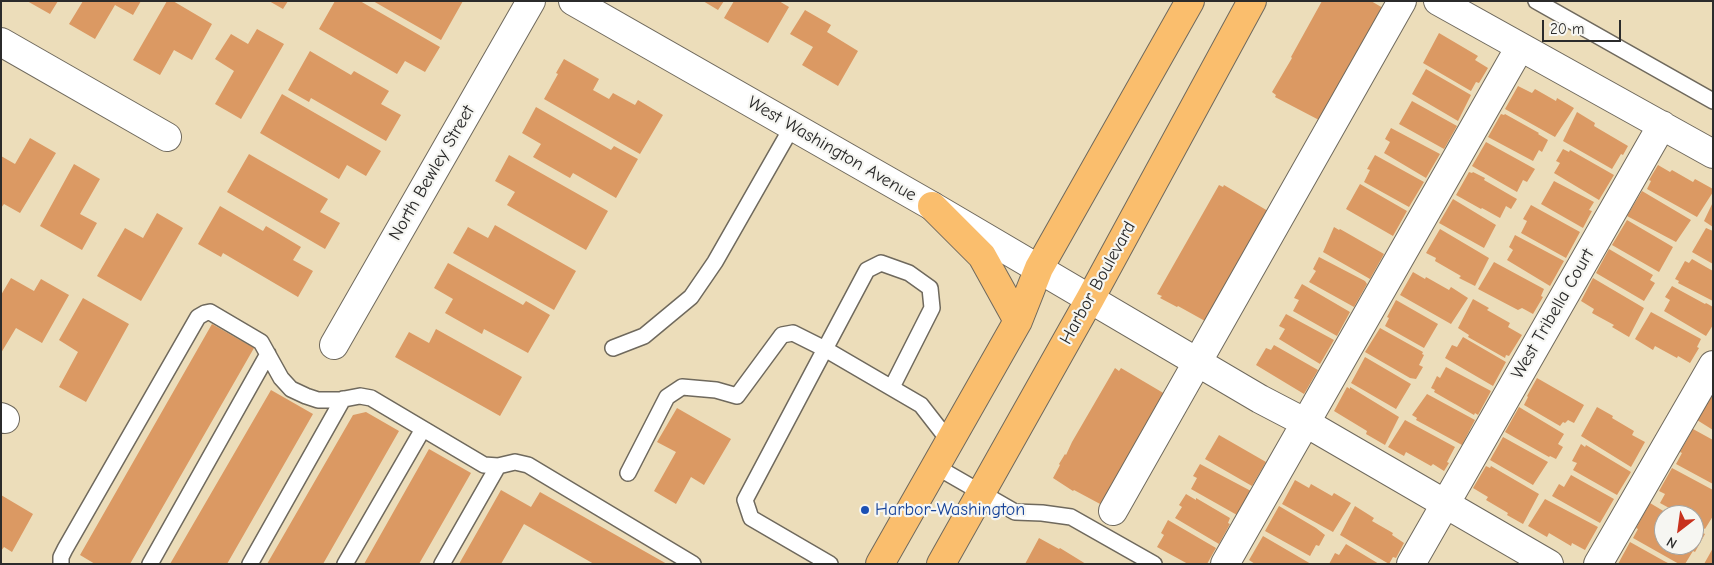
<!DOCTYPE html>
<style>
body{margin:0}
#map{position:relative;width:1714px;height:565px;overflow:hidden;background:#ecddba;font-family:"Comic Neue",sans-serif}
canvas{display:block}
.frame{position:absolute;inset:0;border:2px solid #2b2b2b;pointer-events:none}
.north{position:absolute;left:1654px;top:505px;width:50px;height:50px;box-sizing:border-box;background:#f6f6f2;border:1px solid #a5a5a2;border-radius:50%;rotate:210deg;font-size:14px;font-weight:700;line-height:20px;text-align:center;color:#2b2b2b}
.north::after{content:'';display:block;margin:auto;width:18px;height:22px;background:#c8321e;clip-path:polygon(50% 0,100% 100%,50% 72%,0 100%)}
.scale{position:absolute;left:1542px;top:20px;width:79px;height:22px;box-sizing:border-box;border:2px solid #2b2b2b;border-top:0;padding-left:6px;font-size:15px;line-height:18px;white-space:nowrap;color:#2b2b2b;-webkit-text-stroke:4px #f6f6f2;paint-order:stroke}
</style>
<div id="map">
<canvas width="1714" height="565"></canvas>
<div class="frame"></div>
<div class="north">N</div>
<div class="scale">20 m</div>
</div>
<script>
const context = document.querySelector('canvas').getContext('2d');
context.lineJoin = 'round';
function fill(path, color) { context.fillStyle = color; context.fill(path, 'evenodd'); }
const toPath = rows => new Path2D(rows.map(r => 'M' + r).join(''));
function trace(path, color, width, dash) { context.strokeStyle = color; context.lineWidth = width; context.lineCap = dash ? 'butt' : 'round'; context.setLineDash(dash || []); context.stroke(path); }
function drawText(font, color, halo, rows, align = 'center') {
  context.font = font + ' "Comic Neue",sans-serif'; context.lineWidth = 4.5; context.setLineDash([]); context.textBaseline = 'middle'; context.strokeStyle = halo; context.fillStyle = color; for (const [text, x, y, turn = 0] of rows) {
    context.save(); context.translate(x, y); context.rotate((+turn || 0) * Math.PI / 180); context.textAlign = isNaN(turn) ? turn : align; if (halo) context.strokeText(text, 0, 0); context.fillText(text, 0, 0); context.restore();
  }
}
const building = toPath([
 [27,1,58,1,50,14],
 [83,1,141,1,133,15,115,5,95,39,69,24],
 [167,1,173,1,212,24,192,60,174,50,160,75,133,60],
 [269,1,288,1,283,9],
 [335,1,360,1,440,47,425,72,405,61,397,74,319,29],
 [373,1,463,1,441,40],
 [703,1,724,1,718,10],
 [734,1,779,1,789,7,768,43,724,18],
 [1322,1,1371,1,1383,8,1319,120,1275,97,1276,95,1272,92,1292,58,1291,57],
 [805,10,831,25,827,32,858,51,838,86,802,65,813,47,790,34],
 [257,29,284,44,241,119,215,104,234,71,215,59,231,34,248,44],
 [1439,33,1478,56,1475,60,1488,68,1479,83,1476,82,1471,91,1423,63],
 [310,51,351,75,354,71,389,91,381,104,401,115,386,141,311,98,309,102,288,90],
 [564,59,599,79,593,90,609,99,613,93,635,105,638,100,663,115,640,154,544,99,558,74,556,73],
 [1426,69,1471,95,1458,121,1412,94],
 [1518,86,1532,93,1535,89,1556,101,1557,98,1574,108,1555,137,1505,109],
 [282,94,381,151,366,176,347,165,339,179,260,133],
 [1412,101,1457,126,1444,149,1399,124],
 [536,107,611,150,614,146,638,159,616,198,573,173,570,178,533,157,541,144,522,133],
 [1577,112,1595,123,1594,126,1628,146,1623,155,1621,154,1612,169,1563,141],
 [1501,114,1504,115,1505,114,1539,133,1538,134,1548,140,1542,152,1539,150,1533,161,1488,137],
 [1391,128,1440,154,1426,178,1384,153,1390,142,1385,139],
 [30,138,56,153,20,213,4,204,1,208,1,156,15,164],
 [1486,142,1535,169,1527,182,1523,180,1517,192,1472,166],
 [1563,149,1569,152,1570,150,1614,175,1599,200,1554,173,1560,163,1556,161],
 [249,154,328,199,320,212,340,223,325,249,227,192],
 [509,155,608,211,586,250,507,205,515,192,495,181],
 [1375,155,1424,182,1409,207,1364,182,1370,170,1367,169],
 [74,164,100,179,80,214,97,223,82,250,40,226],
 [1658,165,1670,172,1672,170,1693,182,1695,179,1713,189,1713,192,1697,217,1647,189,1651,181,1649,180],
 [1469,172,1472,173,1473,172,1485,178,1484,180,1517,199,1511,209,1506,206,1500,218,1482,208,1481,209,1456,195],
 [1554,181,1594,202,1589,210,1592,211,1583,228,1541,204],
 [1360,184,1407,211,1393,236,1346,209],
 [1219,185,1223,187,1224,185,1268,211,1205,321,1178,306,1177,307,1160,298,1162,296,1157,294],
 [1642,191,1691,220,1676,242,1627,216],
 [1453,199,1496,225,1484,248,1439,223],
 [1713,202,1713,227,1704,221],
 [1531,205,1580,232,1566,258,1521,233,1527,221,1523,219],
 [220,206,263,231,266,226,301,247,293,260,313,271,298,297,223,253,221,257,198,244],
 [157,213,183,228,141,301,97,276,125,228,143,238],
 [1627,220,1673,247,1659,272,1612,245],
 [495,225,576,271,554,310,453,253,468,227,488,238],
 [1334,227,1339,230,1340,229,1384,254,1370,279,1323,252],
 [1706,228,1713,231,1713,264,1692,252],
 [1440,229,1489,258,1475,286,1459,278,1461,276,1435,261,1436,258,1426,253],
 [1515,235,1564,261,1550,286,1507,260,1513,250,1509,247],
 [1609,249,1653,275,1650,280,1655,283,1644,301,1596,273],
 [1319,257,1365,281,1367,284,1354,307,1309,282,1316,271,1313,269],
 [1692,259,1713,271,1713,301,1678,283,1679,281,1675,279,1685,261,1689,263],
 [1494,262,1544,289,1541,296,1543,297,1533,314,1522,308,1518,310,1478,289],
 [448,263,523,305,526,301,550,315,528,353,484,329,482,334,445,313,453,299,434,288],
 [1413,272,1425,279,1426,277,1449,290,1451,287,1468,298,1451,324,1400,295],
 [11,278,34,291,41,279,69,295,42,343,16,328,1,353,1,295],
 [1593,278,1644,308,1629,337,1612,327,1614,325,1592,313,1594,309,1581,301],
 [1302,284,1350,312,1337,336,1293,311,1299,300,1294,298],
 [1672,286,1705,304,1706,303,1713,307,1713,325,1706,336,1664,311,1670,300,1665,297],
 [83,298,129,324,86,402,59,387,78,352,59,340],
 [1473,299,1489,308,1487,310,1510,323,1508,327,1522,335,1509,356,1506,355,1505,358,1468,337,1469,335,1458,328],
 [1396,300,1438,324,1424,348,1385,326,1389,318,1387,317],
 [1651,312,1701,339,1697,347,1699,348,1690,363,1678,356,1677,358,1655,346,1653,350,1635,339],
 [1286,314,1334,340,1320,364,1279,339,1285,329,1279,326],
 [212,324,254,348,130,564,95,564,80,555],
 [1380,328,1423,352,1422,354,1424,355,1419,365,1423,367,1416,379,1410,378,1365,352],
 [436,329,522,377,500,416,395,357,409,332,429,343],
 [1463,337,1506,362,1493,386,1445,358,1452,345,1457,347],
 [1274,345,1318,370,1304,394,1256,365,1266,348,1271,350],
 [1365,357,1411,384,1396,409,1351,383],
 [1446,367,1491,391,1478,415,1475,413,1474,415,1434,392,1435,390,1431,388,1437,376,1440,378],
 [1115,368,1119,371,1121,368,1165,394,1102,505,1074,490,1073,491,1053,478,1060,465,1059,464,1065,454,1066,455,1072,442],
 [1537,378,1584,405,1574,423,1568,420,1565,423,1563,422,1560,426,1524,405,1528,397,1527,396],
 [1347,387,1350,389,1350,387,1399,417,1385,445,1366,434,1367,431,1334,411],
 [271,390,313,414,227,564,170,564],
 [1427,394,1475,420,1462,445,1416,420,1417,418,1412,415],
 [1711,395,1713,396,1713,430,1697,420],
 [1519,407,1564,434,1558,444,1563,447,1556,459,1550,456,1549,457,1505,432],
 [1597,407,1613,416,1612,418,1634,431,1632,435,1645,442,1631,467,1581,436],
 [677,408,731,439,704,485,691,477,676,504,654,491,676,452,657,442],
 [366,412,399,431,323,564,267,564,353,415],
 [1405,420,1455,447,1447,462,1449,463,1444,471,1433,464,1431,466,1406,452,1404,456,1388,447],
 [1693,429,1713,440,1713,484,1676,464,1682,453,1680,452],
 [1219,435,1266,462,1252,486,1205,459],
 [1503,437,1548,462,1533,485,1490,460],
 [1581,444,1585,447,1586,445,1631,472,1617,495,1573,470,1577,463,1572,461],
 [429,449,471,473,419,564,364,564],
 [1200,464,1251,491,1237,515,1191,489,1197,478,1193,476],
 [1486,466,1490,468,1491,466,1539,494,1523,524,1507,515,1508,513,1486,500,1488,497,1473,488],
 [1672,468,1713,490,1713,516,1705,529,1694,522,1694,515,1682,515,1660,503,1665,494,1659,491],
 [1571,475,1614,499,1600,523,1552,496,1559,484,1564,487],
 [1295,480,1309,488,1311,484,1332,496,1334,493,1351,503,1333,532,1282,504],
 [501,490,531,507,540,492,667,564,594,564,524,524,501,564,459,564],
 [1186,494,1196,500,1196,498,1230,518,1228,523,1230,524,1219,544,1175,518,1182,507,1179,505],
 [1,495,33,514,12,552,4,547,1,551],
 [1545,499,1598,527,1585,550,1572,543,1571,546,1549,533,1547,537,1528,526],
 [1650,503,1670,515,1664,515,1664,545,1694,545,1694,528,1705,534,1695,552,1693,551,1685,564,1679,564,1633,538,1638,529,1636,528],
 [1279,506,1316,528,1325,535,1319,546,1316,545,1310,556,1265,531],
 [1355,506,1374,518,1372,521,1393,533,1392,535,1404,543,1396,558,1393,557,1389,564,1340,535],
 [1168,520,1216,548,1207,564,1188,564,1157,547,1164,535,1161,533],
 [1263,536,1311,564,1255,564,1249,560],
 [1039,538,1059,549,1060,548,1086,564,1025,564],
 [1630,542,1664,561,1670,564,1618,564],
 [1346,544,1379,564,1329,564,1335,553,1339,555],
 [1713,548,1713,564,1704,564]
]);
const lane = toPath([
 [1536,1,1713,101],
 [613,348,644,336,691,297,715,262,792,127],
 [935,466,1015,512,1042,513,1071,517,1154,564],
 [628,473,667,397,682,387,716,390,737,396,782,335,793,333,825,349,867,270,881,263,909,273,930,288,932,308,892,387],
 [61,564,61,557,65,549,198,317,205,313,210,312,261,342,281,378,291,389,306,396,318,400,339,400,360,396,371,398,484,465,498,466,515,462,528,465,693,564],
 [150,564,268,354],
 [250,564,343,399],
 [345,564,423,429],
 [442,564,498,466],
 [830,564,751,518,745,500,825,349,921,405,949,441]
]);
const street = toPath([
 [573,1,932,206,1260,399,1306,423,1549,564],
 [1438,1,1713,154],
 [1,42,167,137],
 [334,345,531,1],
 [1,417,5,419],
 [1113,511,1402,1],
 [1225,564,1520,47],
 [1411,564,1662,125],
 [1598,564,1713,365]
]);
const primary = toPath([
 [932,206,982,256,1018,321],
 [880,564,1018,321,1039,268,1190,1],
 [941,564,1090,299,1252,1]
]);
const markers = [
 [865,510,5,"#1a4fb4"]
];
const streetNames = [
 ["West Washington Avenue",832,149,30],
 ["North Bewley Street",432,173,-60],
 ["Harbor Boulevard",1098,283,-61],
 ["West Tribella Court",1553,314,-60]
];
const transitNames = [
 ["Harbor-Washington",875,510]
];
fill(building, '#db9963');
trace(lane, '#6f695d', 18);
trace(street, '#6f695d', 30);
trace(primary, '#6f695d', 30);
trace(lane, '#fff', 15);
trace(street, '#fff', 28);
trace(primary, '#fabe6d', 28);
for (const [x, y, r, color] of markers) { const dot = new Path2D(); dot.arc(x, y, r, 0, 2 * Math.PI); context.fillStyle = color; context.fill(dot); trace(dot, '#f6f6f2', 2); }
drawText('18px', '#2b2b2b', '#f6f6f2', streetNames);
drawText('18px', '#164399', '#f6f6f2', transitNames, 'left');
</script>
